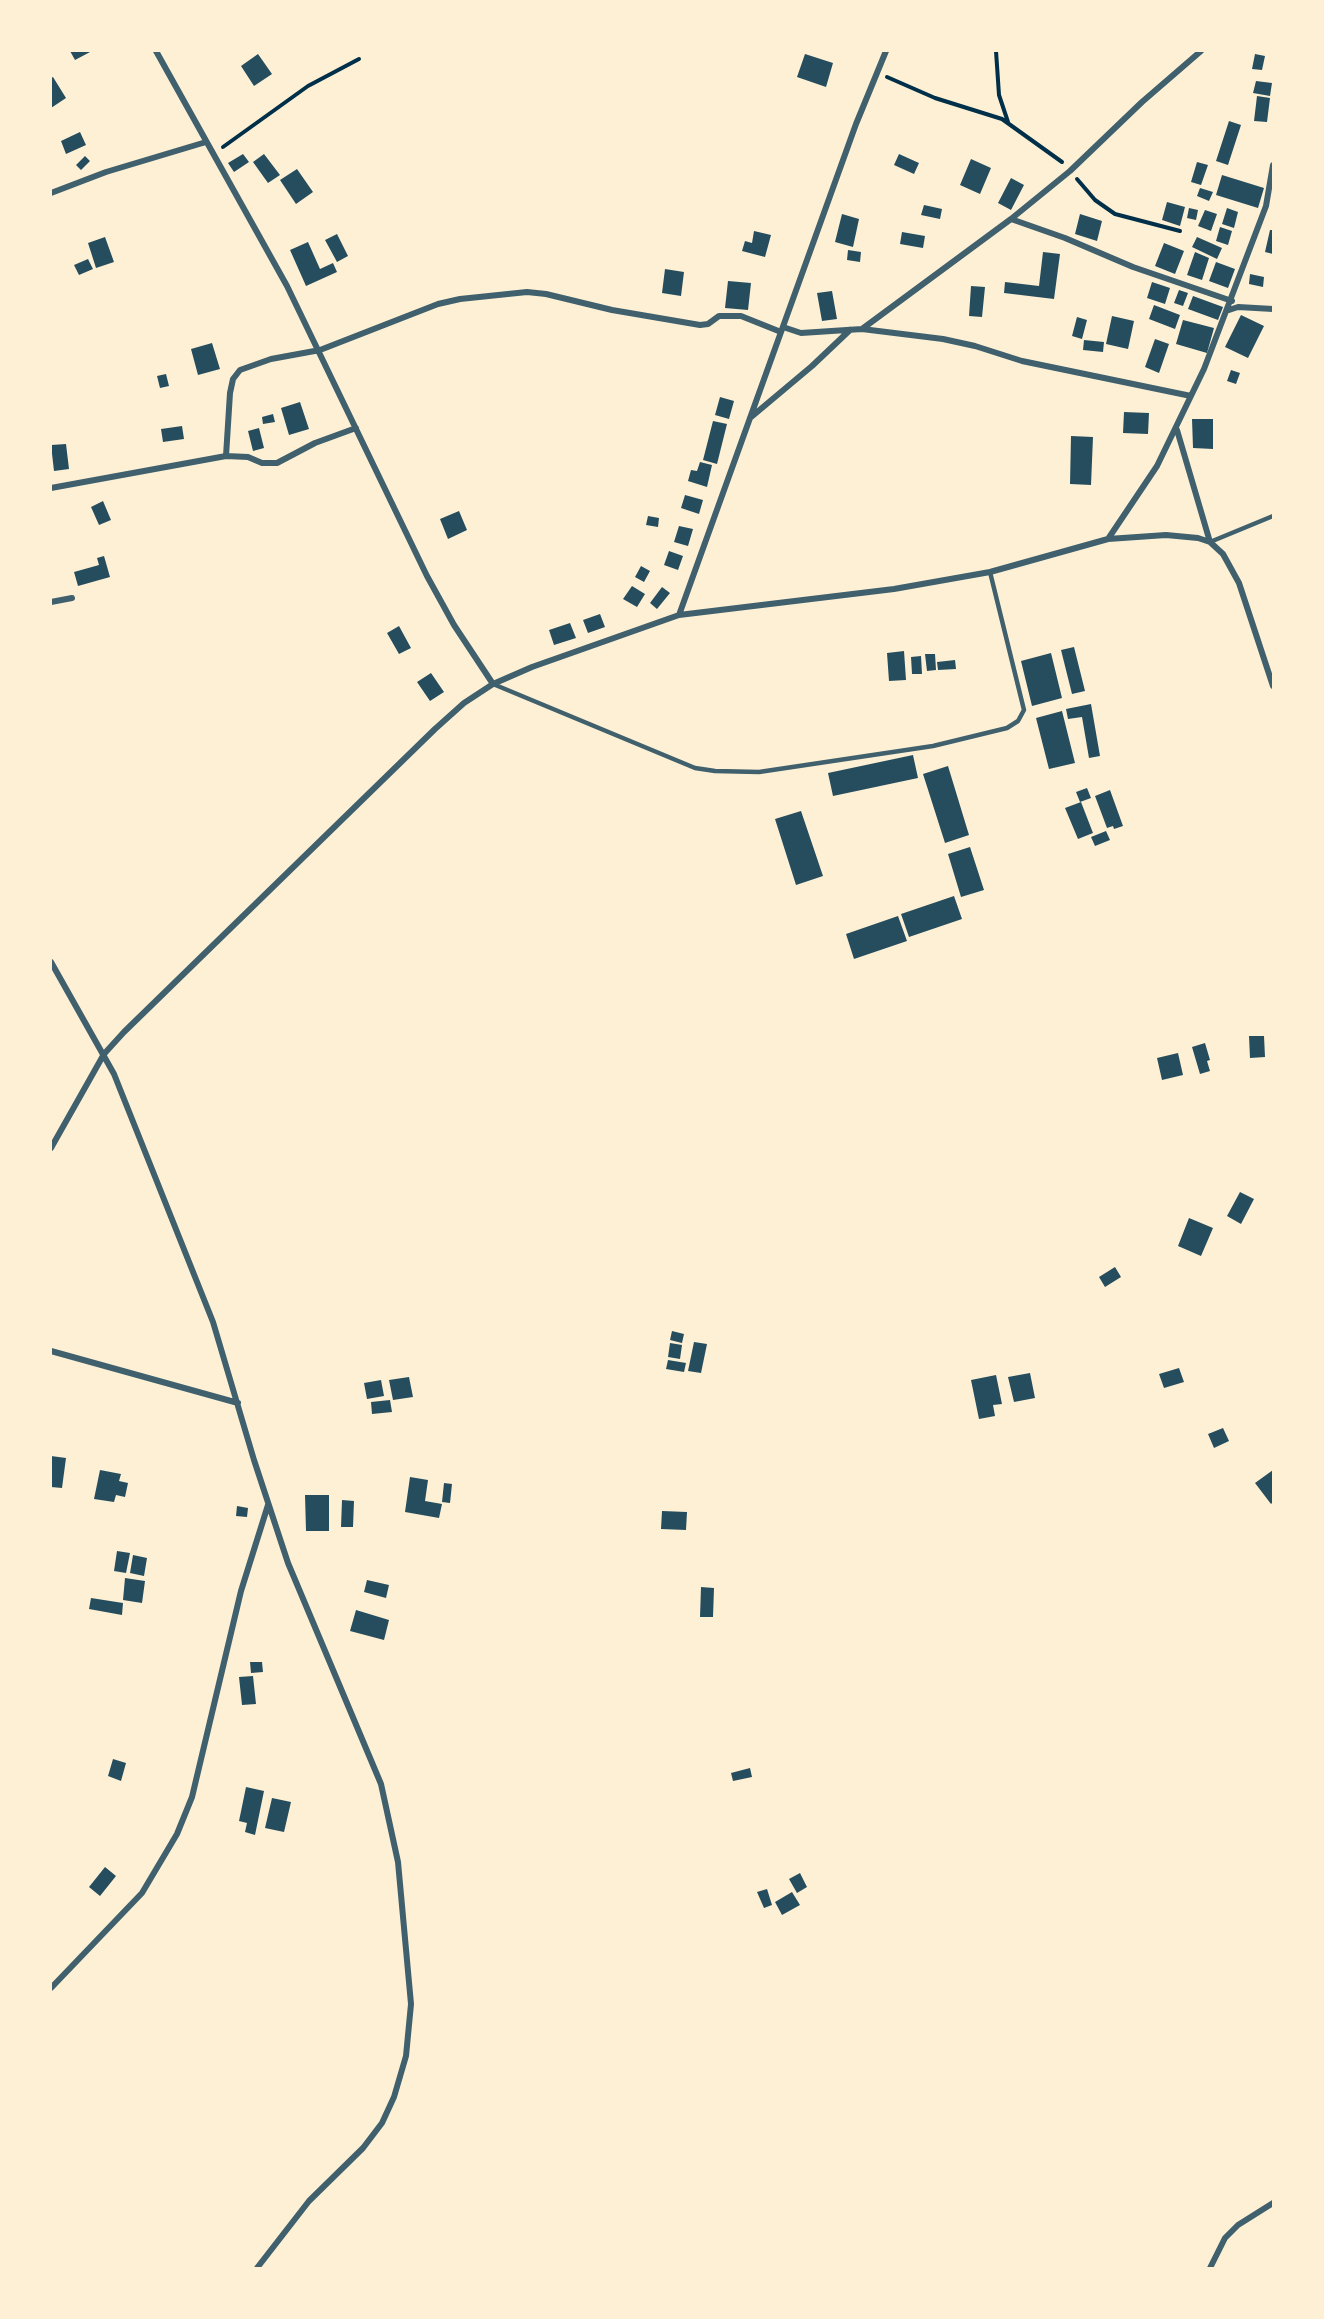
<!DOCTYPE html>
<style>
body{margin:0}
#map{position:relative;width:1324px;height:2319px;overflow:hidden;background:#fdf0d5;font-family:"PT Serif",serif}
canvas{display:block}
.frame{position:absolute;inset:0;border:52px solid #fdf0d5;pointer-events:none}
</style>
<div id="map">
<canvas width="1324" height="2319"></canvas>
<div class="frame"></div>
</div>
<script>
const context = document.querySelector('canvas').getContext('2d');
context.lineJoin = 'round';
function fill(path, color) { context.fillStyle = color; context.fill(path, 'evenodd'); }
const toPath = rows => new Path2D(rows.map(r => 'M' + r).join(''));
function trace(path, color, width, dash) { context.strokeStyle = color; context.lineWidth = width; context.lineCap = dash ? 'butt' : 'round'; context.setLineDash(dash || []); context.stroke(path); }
const building = toPath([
 [70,51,92,51,75,60],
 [258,54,272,74,254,86,241,66],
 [805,54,833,63,826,87,797,77],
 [1255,54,1265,56,1262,70,1252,69],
 [53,77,66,98,51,108,51,78],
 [1256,81,1272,83,1270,96,1253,93],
 [1257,96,1270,98,1267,122,1254,121],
 [1229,121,1241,125,1228,165,1216,161],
 [80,132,86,145,66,154,61,141],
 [243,154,249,162,234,172,228,163],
 [264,154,280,175,268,183,253,162],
 [899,154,919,163,914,174,894,165],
 [85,156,90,161,81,170,76,165],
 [971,159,991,168,980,194,960,185],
 [1197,162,1208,165,1201,185,1191,182],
 [297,169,313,192,296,204,280,180],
 [1222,175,1264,188,1258,208,1216,195],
 [1011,178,1024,185,1011,210,998,203],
 [1200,188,1213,192,1209,201,1197,196],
 [1167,202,1185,207,1180,226,1162,220],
 [924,205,942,209,940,219,921,215],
 [1189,208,1198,210,1196,220,1187,218],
 [1227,208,1238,212,1234,228,1222,224],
 [1205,210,1217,214,1211,231,1198,226],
 [842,214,859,219,853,247,835,242],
 [1080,214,1102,221,1097,241,1075,234],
 [1220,227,1232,231,1228,245,1216,241],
 [1270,230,1273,230,1273,254,1265,252],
 [754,231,771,235,765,257,742,251,745,241,752,243],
 [902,232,925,236,923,248,900,244],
 [337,234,348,256,337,262,325,240],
 [105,237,114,262,96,268,88,243],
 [1197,237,1222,248,1217,259,1192,247],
 [308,242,320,269,333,263,337,272,306,286,290,250],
 [1164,243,1184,251,1175,274,1155,266],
 [848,250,861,252,860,262,847,260],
 [1043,252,1060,254,1054,299,1004,293,1005,282,1039,286],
 [1195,252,1209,258,1202,280,1187,275],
 [88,259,93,269,79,275,74,265],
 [1216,262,1235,269,1228,288,1209,281],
 [665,269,684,272,681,296,662,293],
 [1250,274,1264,277,1263,287,1249,284],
 [728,281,751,283,748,310,725,308],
 [1152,282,1170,288,1165,304,1147,298],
 [971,286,985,287,982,317,969,316],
 [1179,290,1188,293,1183,306,1174,303],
 [832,291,837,319,822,321,817,293],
 [1193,296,1223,307,1218,320,1188,309],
 [1154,305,1180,315,1175,329,1149,319],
 [1241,315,1264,326,1248,358,1225,347],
 [1112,316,1134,321,1128,349,1106,344],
 [1077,317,1087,320,1082,339,1072,336],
 [1183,320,1214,328,1207,353,1176,344],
 [1155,339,1169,344,1159,373,1145,367],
 [1084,340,1104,342,1103,352,1083,350],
 [212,343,220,369,198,375,191,349],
 [1231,370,1240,373,1236,384,1227,381],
 [166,374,169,386,160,388,157,376],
 [720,397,734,401,729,419,715,415],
 [300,402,309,429,289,435,281,408],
 [1124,412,1149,413,1148,434,1123,433],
 [273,414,275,422,263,424,262,417],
 [1192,419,1213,419,1213,449,1193,448],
 [713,421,727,424,717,464,703,460],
 [182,426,184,439,163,442,161,429],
 [259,428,264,448,253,451,248,431],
 [1071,436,1093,437,1091,485,1070,484],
 [66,444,69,469,54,471,51,445],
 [700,462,712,465,707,487,688,481,691,470,697,471],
 [685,495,703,500,699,514,681,508],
 [103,501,111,520,99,525,91,507],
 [459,511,467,530,448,539,440,519],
 [648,516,659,518,658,527,646,525],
 [679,526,693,529,688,546,674,542],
 [669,551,683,556,678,570,664,565],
 [104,556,110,577,78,586,74,572,99,565,97,558],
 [641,566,650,571,644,582,635,577],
 [632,586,645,594,637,607,623,599],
 [662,587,670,593,657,609,650,603],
 [600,614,605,627,588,633,583,620],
 [570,623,576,638,554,645,549,630],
 [399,626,411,648,399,654,387,633],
 [1074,647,1085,691,1072,694,1061,650],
 [904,651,906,680,889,681,887,653],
 [1051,653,1062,698,1032,706,1021,661],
 [925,654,935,654,936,670,927,671],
 [921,656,922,674,912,674,911,657],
 [955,660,956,669,938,670,937,662],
 [431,673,444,692,430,701,417,682],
 [1091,704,1100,756,1089,758,1082,717,1068,719,1066,709],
 [1062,711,1075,763,1049,769,1036,718],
 [913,755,918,778,833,796,828,773],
 [948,766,969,835,945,843,923,774],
 [1087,788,1091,798,1080,802,1076,792],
 [1110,790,1123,826,1114,829,1113,826,1107,828,1095,796],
 [1081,802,1093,833,1078,839,1065,808],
 [801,811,823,876,796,885,775,819],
 [1106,831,1110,840,1095,846,1091,837],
 [970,847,984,890,961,897,948,854],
 [954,896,962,919,909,937,901,914],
 [898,916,907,941,854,959,846,934],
 [1249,1036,1264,1036,1265,1057,1250,1058],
 [1205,1043,1210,1060,1207,1061,1210,1071,1200,1074,1192,1047],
 [1178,1053,1183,1075,1162,1080,1157,1058],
 [1240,1192,1254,1199,1241,1224,1227,1216],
 [1189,1218,1213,1228,1201,1256,1178,1246],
 [1115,1267,1121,1277,1105,1287,1099,1277],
 [672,1331,684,1334,682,1343,670,1340],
 [694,1342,707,1344,701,1373,688,1371],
 [670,1343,682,1345,680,1359,668,1357],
 [668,1360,686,1363,684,1372,666,1369],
 [1179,1368,1184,1382,1164,1388,1159,1374],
 [1030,1373,1035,1398,1014,1402,1008,1377],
 [996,1375,1002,1404,993,1405,995,1416,979,1419,971,1380],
 [409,1377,413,1397,393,1400,389,1380],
 [381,1380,384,1396,367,1399,364,1383],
 [390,1400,392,1412,372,1414,371,1402],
 [1223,1428,1229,1441,1214,1448,1208,1434],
 [51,1456,66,1458,62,1488,51,1487],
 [100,1470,121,1474,119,1481,128,1483,125,1497,116,1495,114,1502,94,1499],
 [1273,1470,1273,1502,1271,1504,1255,1483],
 [410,1477,428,1480,425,1501,442,1504,439,1518,405,1512],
 [444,1483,452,1484,450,1503,442,1502],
 [305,1495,329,1495,329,1531,306,1531],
 [342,1500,354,1501,353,1527,341,1527],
 [237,1506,248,1508,247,1517,236,1516],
 [662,1511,687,1512,686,1530,661,1529],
 [117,1551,130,1553,126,1573,114,1571],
 [133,1555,147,1558,144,1576,130,1573],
 [125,1578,145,1581,142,1603,123,1600],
 [367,1580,389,1585,386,1598,364,1592],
 [701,1587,714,1588,713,1617,700,1617],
 [91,1598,123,1603,122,1615,89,1609],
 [356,1610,389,1620,384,1640,350,1631],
 [250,1662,262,1662,263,1672,251,1673],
 [253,1676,256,1704,242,1705,239,1677],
 [113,1759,126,1763,121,1781,108,1776],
 [750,1768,752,1777,733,1781,731,1773],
 [246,1787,264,1791,255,1835,245,1832,247,1823,239,1821],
 [272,1798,291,1802,284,1832,265,1828],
 [105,1867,116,1876,100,1896,89,1887],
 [800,1873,807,1887,797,1893,789,1879],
 [767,1889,772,1905,764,1908,757,1892],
 [792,1892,800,1905,782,1915,775,1902]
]);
const path = toPath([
 [996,51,999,95,1008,122],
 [887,77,935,98,1002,119,1062,162],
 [223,147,308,86,359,59],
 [1077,179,1095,200,1115,214,1180,231]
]);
const service = toPath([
 [1210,542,1273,516],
 [493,684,695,768,715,771,759,772,933,746,1007,728,1018,721,1024,710,990,572]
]);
const minor = toPath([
 [156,51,287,286,427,576,454,625,493,684],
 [51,193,106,172,206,142],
 [1011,219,1070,171,1142,102,1201,51],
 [1229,310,1238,307,1273,309],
 [783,327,801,333,862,329,943,339,975,346,1022,361,1191,396],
 [862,329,1011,219,1065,238,1133,267,1232,301],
 [750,418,812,366,850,330],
 [1177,430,1210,542],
 [226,456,230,393,233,379,240,370,271,359,320,350,438,304,460,299,527,292,546,294,612,310,700,325,708,324,719,316,741,316,781,332],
 [51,488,226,456,248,457,262,463,277,463,315,443,356,428],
 [1108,539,1157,466,1204,369,1266,206,1273,165],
 [51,602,72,598],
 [679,615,856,124,886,51],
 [51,962,114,1074,213,1322,254,1460,288,1563,381,1784,398,1862,411,2004,406,2056,394,2097,382,2123,363,2148,309,2201,257,2268],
 [51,1148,104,1054,124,1032,435,729,464,703,493,684,532,667,679,615,894,589,990,572,1108,539,1166,535,1198,538,1210,542,1223,554,1239,583,1273,686],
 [51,1351,238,1403],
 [51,1988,142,1893,177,1834,192,1797,241,1591,268,1505],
 [1210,2268,1225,2238,1238,2225,1273,2203]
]);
fill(building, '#264d5e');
trace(path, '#003049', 4);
trace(service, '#3f606c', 4.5);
trace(minor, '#3f606c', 6);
</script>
